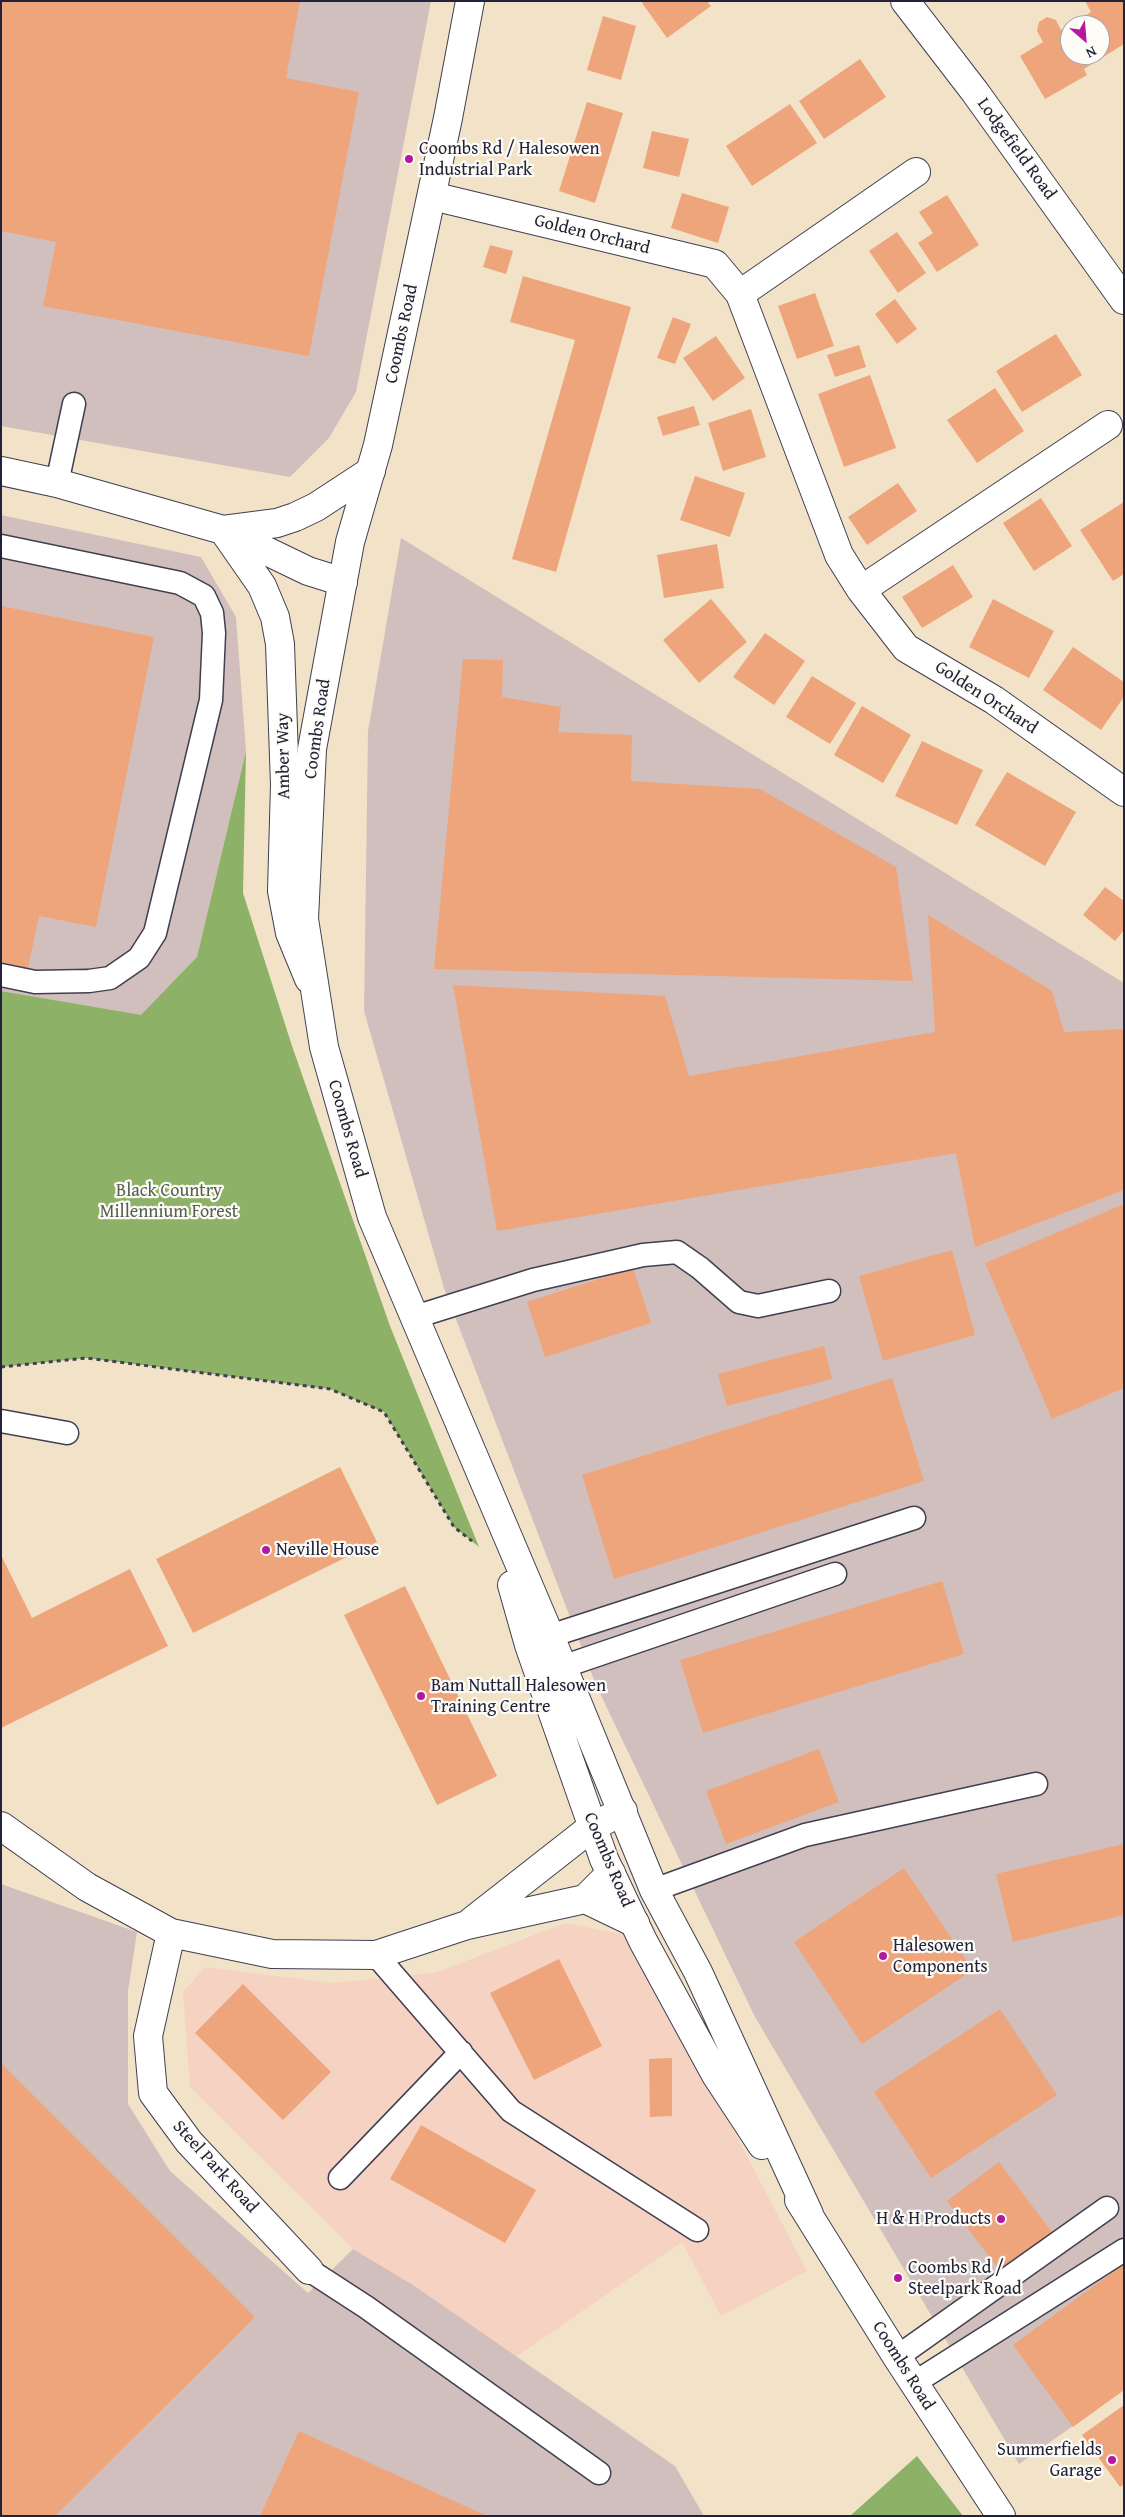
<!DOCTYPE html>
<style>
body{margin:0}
#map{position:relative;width:1125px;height:2517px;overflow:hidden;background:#f2e3c8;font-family:"Gentium Book Plus",serif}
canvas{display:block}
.frame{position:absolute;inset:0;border:2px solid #22223b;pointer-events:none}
.north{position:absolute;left:1060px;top:15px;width:50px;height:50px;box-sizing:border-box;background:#fdfcf7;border:1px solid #a5a5ac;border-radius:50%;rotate:153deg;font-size:14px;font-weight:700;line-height:20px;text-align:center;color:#22223b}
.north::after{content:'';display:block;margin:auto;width:18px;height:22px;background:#b5179e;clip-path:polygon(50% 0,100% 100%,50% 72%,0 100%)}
</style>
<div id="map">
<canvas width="1125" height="2517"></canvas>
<div class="frame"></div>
<div class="north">N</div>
</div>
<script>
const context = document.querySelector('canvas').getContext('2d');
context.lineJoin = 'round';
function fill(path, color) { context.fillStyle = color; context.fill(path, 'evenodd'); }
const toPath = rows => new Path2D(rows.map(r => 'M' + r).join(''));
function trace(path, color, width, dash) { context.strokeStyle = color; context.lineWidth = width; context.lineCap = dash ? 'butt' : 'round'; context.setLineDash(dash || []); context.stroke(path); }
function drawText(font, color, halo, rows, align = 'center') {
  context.font = font + ' "Gentium Book Plus",serif'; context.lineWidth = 4.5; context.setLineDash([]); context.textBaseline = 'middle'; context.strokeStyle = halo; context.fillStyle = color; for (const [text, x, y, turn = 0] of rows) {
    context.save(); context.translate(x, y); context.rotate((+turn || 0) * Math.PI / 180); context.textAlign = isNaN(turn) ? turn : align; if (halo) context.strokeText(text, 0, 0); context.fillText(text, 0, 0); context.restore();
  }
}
const built = toPath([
 [565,1923,632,1936,807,2271,721,2316,682,2242,516,2357,353,2249,190,2087,183,1992,205,1967,333,1983,435,1973]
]);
const industrial = toPath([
 [1,1,431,1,356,392,329,438,290,477,1,426],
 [1,515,201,557,236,617,246,751,197,958,141,1016,1,991],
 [401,538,1124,983,1124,2390,1019,2464,755,2017,596,1685,444,1288,364,1011,368,731],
 [1,1884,137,1932,128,1991,128,2104,170,2171,308,2293,353,2249,413,2285,675,2466,704,2516,1,2516]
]);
const forest = toPath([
 [246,751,243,893,292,1046,390,1326,479,1547,454,1527,384,1412,330,1389,86,1358,1,1367,1,991,141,1015,197,957],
 [917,2456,963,2516,850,2516]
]);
const building = toPath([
 [1,1,300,1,286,78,359,92,309,356,43,306,56,242,1,231],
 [644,1,707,1,711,6,667,38,642,3],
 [1085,1,1124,1,1124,44,1084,69,1087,75,1045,99,1020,56,1043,42,1037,31,1039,22,1047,17,1056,20,1061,30,1091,12],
 [1070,25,1100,25,1100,55,1070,55],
 [603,16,636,26,621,80,587,70],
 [860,59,886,97,824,139,799,101],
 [587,102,623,113,595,203,559,191],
 [790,104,817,143,752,186,726,146],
 [652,131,689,139,679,177,643,168],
 [682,193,729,207,718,243,671,228],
 [947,195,979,245,937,272,918,243,933,233,919,212],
 [897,232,926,273,898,293,869,251],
 [490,245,513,251,506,274,483,267],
 [523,276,631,307,556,572,512,559,575,340,510,322],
 [815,293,834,346,797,359,778,306],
 [895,299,917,329,897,344,875,314],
 [673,317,691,324,675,364,657,358],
 [1056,334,1082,375,1022,412,996,371],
 [716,336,745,378,713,401,683,358],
 [859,345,866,367,835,377,827,355],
 [870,375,896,448,844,467,818,394],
 [995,388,1024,431,977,463,947,420],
 [694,406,700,425,663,436,657,417],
 [751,409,766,457,723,471,708,423],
 [695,476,745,493,730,537,680,520],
 [898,483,917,511,867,545,848,517],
 [1041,498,1072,546,1034,571,1003,523],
 [1124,502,1124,574,1113,581,1080,530],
 [717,544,724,588,664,598,657,555],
 [953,565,973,597,922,628,902,597],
 [711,599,747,642,699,683,663,640],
 [993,599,1054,631,1029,678,969,647],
 [1,606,154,637,96,927,39,916,28,968,1,962],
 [765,633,805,661,774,705,733,677],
 [1073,647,1124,682,1124,697,1101,730,1043,690],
 [463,659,503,660,502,697,561,707,558,732,632,735,631,781,760,789,896,867,913,981,434,969],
 [812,676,856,703,830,744,786,717],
 [862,706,911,735,883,783,834,755],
 [922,741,983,770,957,825,895,796],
 [1007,772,1076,812,1045,866,975,825],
 [1105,887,1124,901,1124,930,1115,941,1083,915],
 [928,915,1052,991,1064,1032,1124,1029,1124,1190,975,1247,956,1153,497,1231,453,985,665,996,689,1076,935,1032],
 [1124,1204,1124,1388,1052,1419,985,1263],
 [952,1250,975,1335,883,1361,859,1276],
 [633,1268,651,1323,545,1357,527,1302],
 [824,1346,832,1379,727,1406,718,1374],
 [892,1378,924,1481,614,1579,582,1475],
 [340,1467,377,1542,193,1633,156,1559],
 [1,1555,32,1618,130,1569,168,1646,1,1728],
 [942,1581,964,1654,703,1733,680,1660],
 [405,1586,497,1776,437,1805,344,1615],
 [819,1749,839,1802,726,1844,706,1791],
 [1124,1844,1124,1915,1013,1942,996,1874],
 [904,1868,973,1970,862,2044,794,1942],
 [559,1959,602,2046,534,2080,490,1993],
 [243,1984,331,2072,283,2120,195,2033],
 [1000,2009,1057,2095,931,2178,874,2092],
 [672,2058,672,2116,650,2117,649,2059],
 [1,2063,255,2317,55,2516,1,2516],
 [421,2125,536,2190,505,2243,390,2179],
 [999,2162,1055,2236,1003,2275,947,2201],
 [1124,2264,1124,2390,1073,2427,1013,2345],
 [1124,2405,1124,2484,1120,2487,1082,2435],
 [299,2431,487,2516,260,2516]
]);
const path = toPath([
 [1,1367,86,1358,330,1389,384,1412,454,1527,472,1541]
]);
const lane = toPath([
 [57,483,74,404],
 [1,546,180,583,204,596,212,613,214,633,211,700,155,933,139,958,110,978,89,981,35,982,1,975],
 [415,1317,533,1280,643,1255,677,1252,700,1268,739,1302,758,1306,829,1291],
 [1,1421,67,1433],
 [550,1636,914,1518],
 [555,1681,562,1667,835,1574],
 [654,1890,805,1835,1036,1784],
 [376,1955,511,2111,697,2230],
 [340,2178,461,2052],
 [309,2270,366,2307,599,2473],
 [897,2357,1107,2208],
 [914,2383,1124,2250]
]);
const street = toPath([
 [432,196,715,264,740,294,839,555,861,590,906,648,994,700,1124,792],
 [740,294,916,172],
 [1,471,57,483,223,530,308,571,343,582],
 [223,530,262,586,275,617,280,644,285,785,282,891,290,933,309,979],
 [223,530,277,523,295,517,316,507,371,471],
 [861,590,1108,425],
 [1,1826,87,1887,171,1933,272,1954,376,1955,467,1925,585,1899,611,1873],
 [585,1899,635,1923],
 [472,1921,592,1827,623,1811],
 [171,1933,148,2036,153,2093,189,2142,309,2270]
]);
const secondary = toPath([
 [905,1,975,92,1124,300]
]);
const primary = toPath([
 [470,1,448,118,378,445,350,542,312,749,304,919,324,1047,372,1217,550,1636,654,1890,698,1972,809,2214],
 [512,1585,529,1645,604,1859,643,1941,716,2075,762,2145],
 [799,2200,897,2357,1001,2516]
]);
const markers = [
 [409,159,5,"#b5179e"],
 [266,1550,5,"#b5179e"],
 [421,1696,5,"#b5179e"],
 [883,1956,5,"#b5179e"],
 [1001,2219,5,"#b5179e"],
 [898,2278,5,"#b5179e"],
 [1112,2460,5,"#b5179e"]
];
const poiNames = [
 ["Coombs Rd / Halesowen",419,149],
 ["Industrial Park",419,170],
 ["Neville House",276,1550],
 ["Bam Nuttall Halesowen",431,1686],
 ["Training Centre",431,1707],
 ["Halesowen",893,1946],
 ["Components",893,1967],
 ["H & H Products",991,2219,"right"],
 ["Coombs Rd /",908,2268],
 ["Steelpark Road",908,2289],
 ["Summerfields",1102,2450,"right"],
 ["Garage",1102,2471,"right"]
];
const streetNames = [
 ["Lodgefield Road",1016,149,54],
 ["Golden Orchard",592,235,14],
 ["Coombs Road",402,334,-78],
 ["Golden Orchard",986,698,33],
 ["Coombs Road",318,729,-82],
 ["Amber Way",284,756,-91],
 ["Coombs Road",347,1129,74],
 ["Coombs Road",608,1860,67],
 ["Steel Park Road",215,2167,48],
 ["Coombs Road",903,2366,58]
];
const parkNames = [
 ["Black Country",169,1191],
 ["Millennium Forest",169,1212]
];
fill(built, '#f5d2c2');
fill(industrial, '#d1bfbd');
fill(forest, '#8db267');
fill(building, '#eea57b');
trace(lane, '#413f50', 25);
trace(street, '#413f50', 30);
trace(secondary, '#413f50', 30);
trace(primary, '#413f50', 30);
trace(path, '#413f50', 3, [4, 4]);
trace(lane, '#fff', 22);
trace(street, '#fff', 28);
trace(secondary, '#fff', 28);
trace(primary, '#fff', 28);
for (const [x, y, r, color] of markers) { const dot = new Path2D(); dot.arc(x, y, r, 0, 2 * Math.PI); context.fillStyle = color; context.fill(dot); trace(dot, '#fdfcf7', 2); }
drawText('18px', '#22223b', '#fdfcf7', poiNames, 'left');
drawText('18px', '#22223b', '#fdfcf7', streetNames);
drawText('18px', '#545f50', '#fdfcf7', parkNames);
</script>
